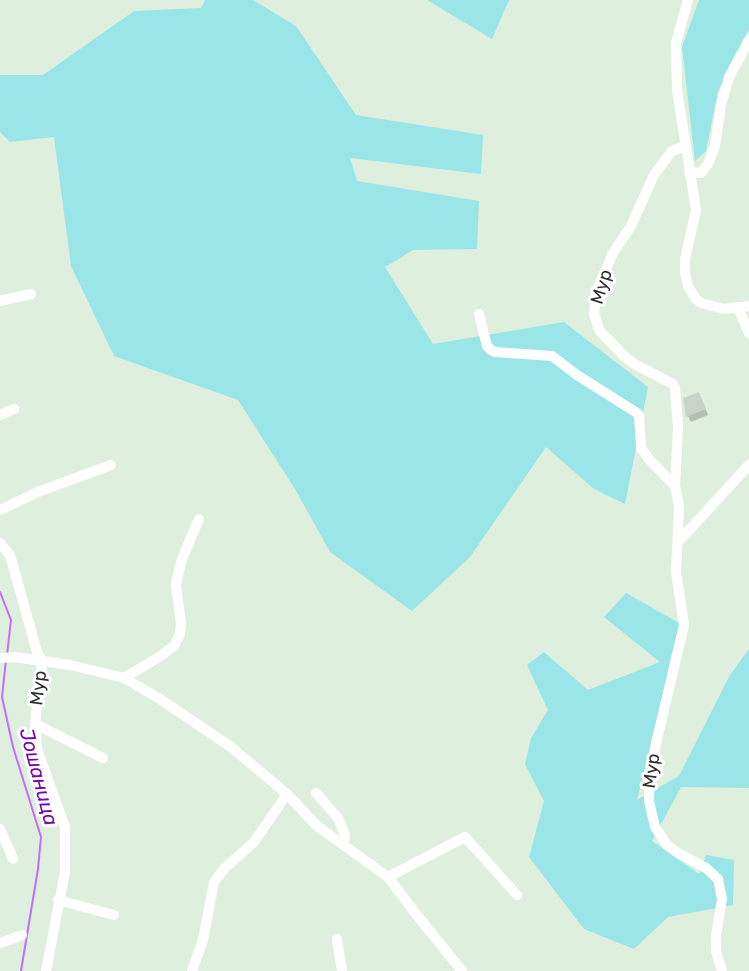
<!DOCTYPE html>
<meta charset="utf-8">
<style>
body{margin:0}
canvas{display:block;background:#dfefde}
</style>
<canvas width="749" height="971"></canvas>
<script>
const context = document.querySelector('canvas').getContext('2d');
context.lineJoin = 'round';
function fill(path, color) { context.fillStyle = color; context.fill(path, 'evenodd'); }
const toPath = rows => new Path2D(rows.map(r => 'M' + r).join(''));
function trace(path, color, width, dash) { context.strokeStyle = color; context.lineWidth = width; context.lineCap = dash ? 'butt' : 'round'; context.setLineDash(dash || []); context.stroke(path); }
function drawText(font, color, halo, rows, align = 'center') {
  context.font = font + ' Rubik,sans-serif'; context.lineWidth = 6; context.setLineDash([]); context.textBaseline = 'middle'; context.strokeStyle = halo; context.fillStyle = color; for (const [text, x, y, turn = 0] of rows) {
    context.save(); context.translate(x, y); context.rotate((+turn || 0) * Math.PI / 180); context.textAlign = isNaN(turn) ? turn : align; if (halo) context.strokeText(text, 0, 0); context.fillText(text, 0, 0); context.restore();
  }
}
const green = toPath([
 [205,0,253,0,296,26,356,115,483,135,481,174,350,158,357,181,479,201,477,249,413,250,385,267,433,344,564,322,648,387,625,504,594,489,546,447,470,557,412,611,330,552,295,489,238,400,114,356,71,266,54,137,10,142,0,132,0,75,43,75,134,11,201,8],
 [427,0,509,0,492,39],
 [699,0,749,0,749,29,718,91,706,151,695,161,682,47],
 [626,593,681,624,637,800,679,776,730,675,749,649,749,788,681,787,652,841,699,874,706,855,734,860,733,905,668,917,634,949,584,929,529,857,544,801,525,764,531,738,548,710,527,665,544,652,588,690,660,662,604,617]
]);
const shadow = toPath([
 [702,400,708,415,691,422,688,416]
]);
const stream = toPath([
 [0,592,11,620,7,655],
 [6,660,2,697,13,747,41,837,38,869,21,971]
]);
const building = toPath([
 [699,392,706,409,686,417,683,398]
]);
const minor = toPath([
 [688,0,676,43,677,90,696,210,685,259,685,273,688,286,695,298,701,303,724,309,749,306],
 [685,146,672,151,654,175,631,226,613,253,597,290,594,313,599,330,624,356,636,365,673,384,675,388,678,427,675,486,679,506,676,572,684,625,650,769,649,801,655,827,667,845,678,853,706,868,718,879,722,899,716,935,716,951,722,971],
 [689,172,701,173,708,164,715,146,721,105,729,77,749,40],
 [0,301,31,294],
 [738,308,749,333],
 [479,314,487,346,491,350,495,352,552,356,577,375,637,413,639,416,641,448,648,458,675,486],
 [0,415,14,409],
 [0,510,38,492,111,465],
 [679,541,749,465],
 [0,543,10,555,37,652,42,661],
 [0,658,15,657,70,665,124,678,160,699,231,747,287,794,317,826,388,877,416,914,462,971],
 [42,661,35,724,37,749,65,827,65,872,46,971],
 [124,678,159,657,174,646,180,634,181,624,176,584,182,559,199,519],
 [35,724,103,758],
 [316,793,338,818,345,835,344,845],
 [0,829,13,859],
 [388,877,465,837,517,895],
 [58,900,114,915],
 [337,939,342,971],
 [0,943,22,935],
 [192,971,203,940,214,882,224,869,254,842,287,794]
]);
const streetNames = [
 ["Мур",602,287,-73],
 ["Мур",39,688,-83],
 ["Мур",652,771,-82]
];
const waterNames = [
 ["Јошаница",38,777,75]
];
fill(green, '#99e5e8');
fill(shadow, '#0003');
trace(stream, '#c46df5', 2);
fill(building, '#c7d4c7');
trace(minor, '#fff', 10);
drawText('18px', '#2d2d2d', '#fff', streetNames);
drawText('italic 20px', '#7906a7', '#fff', waterNames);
</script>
